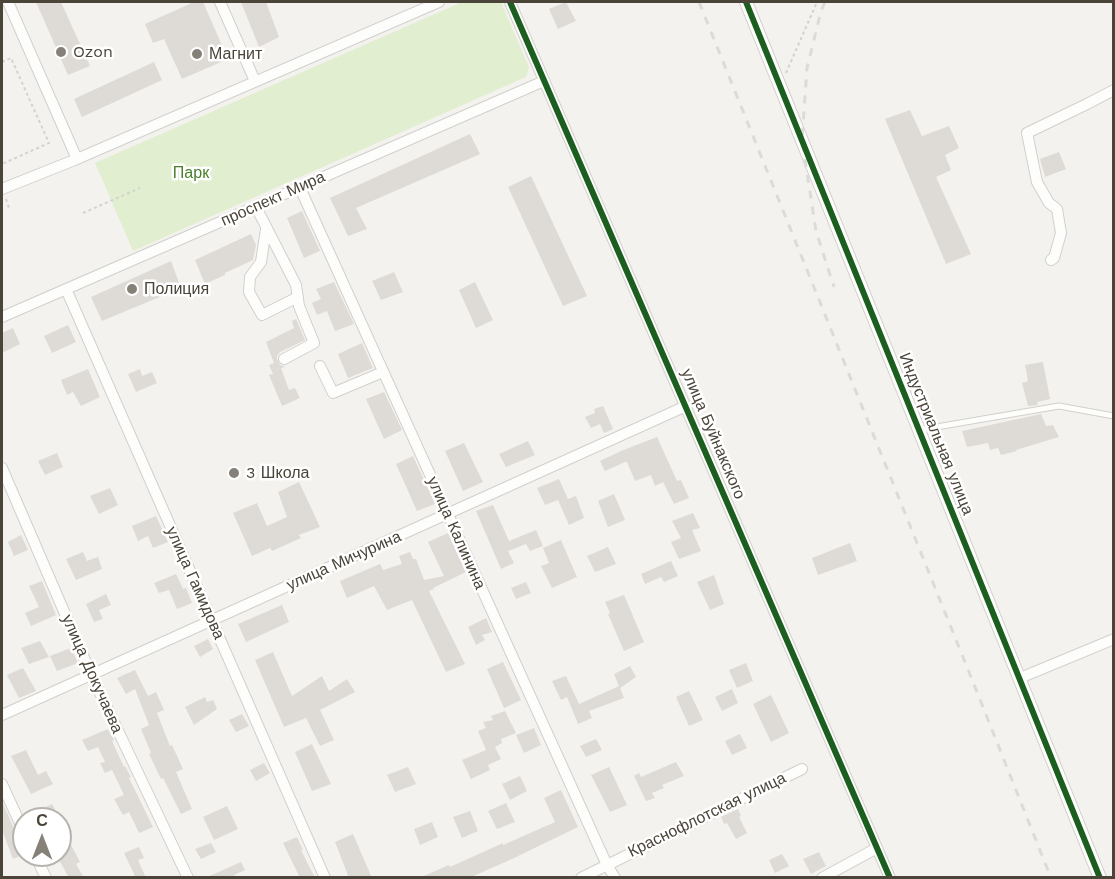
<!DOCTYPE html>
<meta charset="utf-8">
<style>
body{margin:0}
#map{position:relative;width:1115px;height:879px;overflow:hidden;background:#f4f2ee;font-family:"Work Sans",sans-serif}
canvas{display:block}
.frame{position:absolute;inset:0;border:3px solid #4b4439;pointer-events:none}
.north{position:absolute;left:12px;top:807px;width:60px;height:60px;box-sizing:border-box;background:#fff;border:2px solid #b7b4b0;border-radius:50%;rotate:0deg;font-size:16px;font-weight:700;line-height:24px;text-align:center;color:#4b4439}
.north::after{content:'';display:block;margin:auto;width:21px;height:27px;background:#868178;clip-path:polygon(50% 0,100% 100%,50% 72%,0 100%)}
</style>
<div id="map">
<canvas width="1115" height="879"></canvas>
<div class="frame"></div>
<div class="north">С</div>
</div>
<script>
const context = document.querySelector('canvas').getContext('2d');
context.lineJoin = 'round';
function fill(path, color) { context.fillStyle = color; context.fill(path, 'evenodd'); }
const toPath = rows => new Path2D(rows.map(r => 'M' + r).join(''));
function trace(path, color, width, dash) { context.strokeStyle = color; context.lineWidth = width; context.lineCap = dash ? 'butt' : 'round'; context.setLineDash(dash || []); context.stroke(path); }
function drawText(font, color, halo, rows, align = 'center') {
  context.font = font + ' "Work Sans",sans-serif'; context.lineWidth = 5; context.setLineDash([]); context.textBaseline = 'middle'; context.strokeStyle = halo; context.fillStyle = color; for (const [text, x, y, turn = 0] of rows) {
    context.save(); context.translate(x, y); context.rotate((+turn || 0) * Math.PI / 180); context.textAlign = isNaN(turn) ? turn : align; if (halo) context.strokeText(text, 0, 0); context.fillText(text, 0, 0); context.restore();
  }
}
const green = toPath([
 [462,2,501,2,529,67,526,77,133,251,95,163]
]);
const building = toPath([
 [36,2,61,2,90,66,68,75],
 [194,2,203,2,228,59,182,79,164,39,153,43,145,24],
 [241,2,266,2,279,37,259,47],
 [566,2,576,21,558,29,549,9],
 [154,62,162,80,82,117,74,99],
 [910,110,922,136,949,126,959,148,945,155,951,170,936,177,971,254,946,264,885,119],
 [470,134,480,154,356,208,367,229,348,236,330,198],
 [1059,152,1066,169,1045,177,1040,159],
 [531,176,587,296,563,306,508,187],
 [302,211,320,251,304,258,287,218],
 [251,234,256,245,253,260,225,273,225,275,205,284,195,260],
 [171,261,181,288,102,321,91,297],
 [394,272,403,292,381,300,372,281],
 [334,282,354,324,335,331,327,311,317,315,312,303,321,299,316,289],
 [475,282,493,320,476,328,459,290],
 [296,319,305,340,280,352,277,356,277,359,280,365,285,367,281,368,289,390,295,388,300,398,282,406,269,375,273,374,269,365,274,363,266,342,294,328,292,321],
 [68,325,76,342,52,353,44,336],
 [13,328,20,344,2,353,2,333],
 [362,343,373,368,348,378,338,354],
 [1043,362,1050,399,1037,402,1038,405,1028,406,1022,383,1028,381,1025,365],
 [88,369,100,397,81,406,73,392,67,395,61,380],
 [140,369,142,376,152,372,157,383,136,392,128,374],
 [384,392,402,430,384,439,366,399],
 [603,406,613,429,604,433,600,424,591,428,585,417,595,413,594,409],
 [1041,414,1046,426,1053,425,1059,437,1016,450,1017,451,1001,455,998,448,990,450,988,443,967,447,962,431],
 [657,437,677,481,681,480,689,498,674,504,663,482,655,486,651,475,635,481,627,462,625,462,605,471,600,461,621,451],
 [528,441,535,455,506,467,499,454],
 [464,443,483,482,463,491,445,451],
 [57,453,63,467,45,475,38,461],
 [413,456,435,504,417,511,396,464],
 [559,479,568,499,576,496,584,518,569,525,558,500,545,505,537,488],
 [299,482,320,527,299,535,301,538,272,551,270,548,252,556,233,513,257,503,267,526,287,517,278,492],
 [110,488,118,505,99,514,90,496],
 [614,494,625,520,608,527,598,501],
 [493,505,509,541,536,530,543,546,530,551,526,544,508,551,514,563,501,569,476,511],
 [693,513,700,528,692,530,701,551,679,559,671,542,681,538,672,521],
 [156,516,168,542,153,548,148,536,138,541,132,526],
 [448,533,466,572,433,588,434,589,429,591,465,664,446,672,412,600,387,610,374,586,347,598,340,581,380,564,383,570,402,564,399,556,410,552,413,559,416,559,424,580,444,576,428,542],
 [21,535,28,550,14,556,8,542],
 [561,540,577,577,552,588,541,566,549,563,543,548],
 [850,543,857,561,818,575,812,558],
 [608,547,616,564,595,572,587,556],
 [83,552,87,561,98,557,102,569,76,580,66,559],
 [671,561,678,576,664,582,661,577,645,584,641,574],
 [176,574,183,589,186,588,192,603,177,609,169,590,159,593,154,583],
 [714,575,724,604,710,610,697,582],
 [42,581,56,615,31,626,25,613,39,607,29,586],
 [526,582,531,593,516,599,511,588],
 [106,594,111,605,99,610,103,619,94,622,86,604],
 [624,595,644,642,624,651,608,614,610,613,605,602],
 [282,605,289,622,246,642,238,624],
 [486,618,492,632,482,635,485,640,476,645,468,627],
 [208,639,213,649,200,657,194,646],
 [40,641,49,657,29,664,21,648],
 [71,648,78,663,57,671,50,656],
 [273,652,292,696,322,676,329,691,347,679,355,692,320,710,334,740,320,746,306,718,284,727,255,660],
 [503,662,521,700,504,708,487,669],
 [746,663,753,681,737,688,729,670],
 [630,666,636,677,620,688,624,698,589,711,592,718,578,724,567,697,561,700,552,681,566,676,579,704,619,686,614,674],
 [23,668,36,691,19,698,7,675],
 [135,670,148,696,156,692,164,710,157,713,170,746,172,745,183,769,176,772,192,809,181,814,163,778,161,779,149,754,151,753,141,729,149,725,135,689,126,694,117,678],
 [732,689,738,703,722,711,715,697],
 [689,691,703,720,689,726,676,697],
 [771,695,789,733,771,742,753,704],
 [205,697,207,702,213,700,217,709,194,725,185,707],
 [505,711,516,733,501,739,502,743,495,747,501,759,488,765,490,770,471,779,462,760,486,750,478,731,486,728,483,722,493,720,491,716],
 [242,714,249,726,236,732,229,720],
 [534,728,541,745,524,753,516,735],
 [108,729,114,740,112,741,124,767,125,766,131,777,129,778,153,827,139,833,129,812,123,815,114,799,124,795,112,770,105,773,100,763,105,762,98,747,88,751,82,740],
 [740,734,747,748,732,755,725,741],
 [596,739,602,750,586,757,580,746],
 [312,744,331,784,312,791,295,752],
 [26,750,38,775,46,771,53,784,31,794,11,756],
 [676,762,684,776,662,785,664,788,652,793,655,798,646,801,634,776,639,773,641,777],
 [264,763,270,773,256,781,250,770],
 [408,767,416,784,395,792,387,775],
 [609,767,627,805,610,812,591,775],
 [520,776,527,791,510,800,502,784],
 [561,790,578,827,512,859,469,878,419,878,449,865,450,867,503,843,503,845,555,822,544,798],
 [2,801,24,852,24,854,13,859,2,830],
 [506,803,515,822,497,829,488,811],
 [52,804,60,819,42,819,38,811],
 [227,806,238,829,214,840,203,817],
 [738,809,741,816,739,817,747,833,736,839,727,823,724,824,721,817],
 [470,811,478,831,462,838,453,817],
 [60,818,70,838,68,839,80,862,76,864,84,878,69,878,57,856,60,855],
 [432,822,438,837,420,845,414,829],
 [353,834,372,878,349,878,335,842],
 [297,837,303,850,301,850,315,878,300,878,283,843],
 [211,843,216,852,201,859,195,849],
 [139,847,144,858,138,860,146,878,136,878,124,853],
 [819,852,826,866,811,874,803,859],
 [782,854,789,866,775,873,769,860],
 [241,862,245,870,234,875,236,878,205,878]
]);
const path = toPath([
 [2,62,11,58,49,143,2,164],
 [786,73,817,2],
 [6,199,9,208],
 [83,213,140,188]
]);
const service = toPath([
 [919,430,1059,406,1114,416]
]);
const minor = toPath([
 [8,2,77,159],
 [220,2,255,81],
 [510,2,890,878],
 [300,188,607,865,615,878],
 [2,189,77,159,439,2],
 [256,207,296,285,299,306,314,343,284,359],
 [266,229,261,262,250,277,249,292,262,315,298,297],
 [1051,260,1054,258,1061,233,1057,209,1049,203,1037,182,1027,133,1087,104,1114,90],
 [66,289,325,878],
 [2,317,544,81],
 [320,366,333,393,383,372],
 [2,468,91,674,188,878],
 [1020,678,1114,639],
 [2,715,686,406],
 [2,784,24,832],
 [35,855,46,878],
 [581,878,802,769],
 [822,878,877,848]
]);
const tertiary = toPath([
 [746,2,1100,878]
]);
const rail = toPath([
 [699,2,971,677,1051,878],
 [825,2,821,11,807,68,802,140,816,231,834,287]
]);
const cycleway = toPath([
 [510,2,890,878],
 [746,2,1100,878]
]);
const markers = [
 [61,52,6,"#868178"],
 [197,54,6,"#868178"],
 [132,289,6,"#868178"],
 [234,473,6,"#868178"]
];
const poiNames = [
 ["Ozon",73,52],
 ["Магнит",209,54],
 ["Полиция",144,289],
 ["3 Школа",246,473]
];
const parkNames = [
 ["Парк",191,173]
];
const streetNames = [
 ["проспект Мира",273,199,-24],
 ["улица Буйнакского",713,434,67],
 ["Индустриальная улица",936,434,68],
 ["улица Калинина",456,533,66],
 ["улица Мичурина",344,561,-24],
 ["улица Гамидова",195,583,66],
 ["улица Докучаева",92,674,66],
 ["Краснофлотская улица",707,815,-26]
];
fill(green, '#e1eecf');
fill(building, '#dedbd6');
trace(service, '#d2d0cb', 7);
trace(minor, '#d2d0cb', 12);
trace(tertiary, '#d2d0cb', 14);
trace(path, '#d3d2cc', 2, [3, 3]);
trace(service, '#fdfdfc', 5);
trace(minor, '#fdfdfc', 10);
trace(tertiary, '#fdfdfc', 12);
trace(rail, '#dbdbda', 3, [8, 8]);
trace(cycleway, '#1b5e20', 6);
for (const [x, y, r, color] of markers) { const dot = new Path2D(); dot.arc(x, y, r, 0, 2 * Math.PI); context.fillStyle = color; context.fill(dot); trace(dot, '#fff', 2); }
drawText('16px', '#4b4439', '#fff', poiNames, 'left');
drawText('16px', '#4a7f2a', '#fff', parkNames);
drawText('16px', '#4b4439', '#fff', streetNames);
</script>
